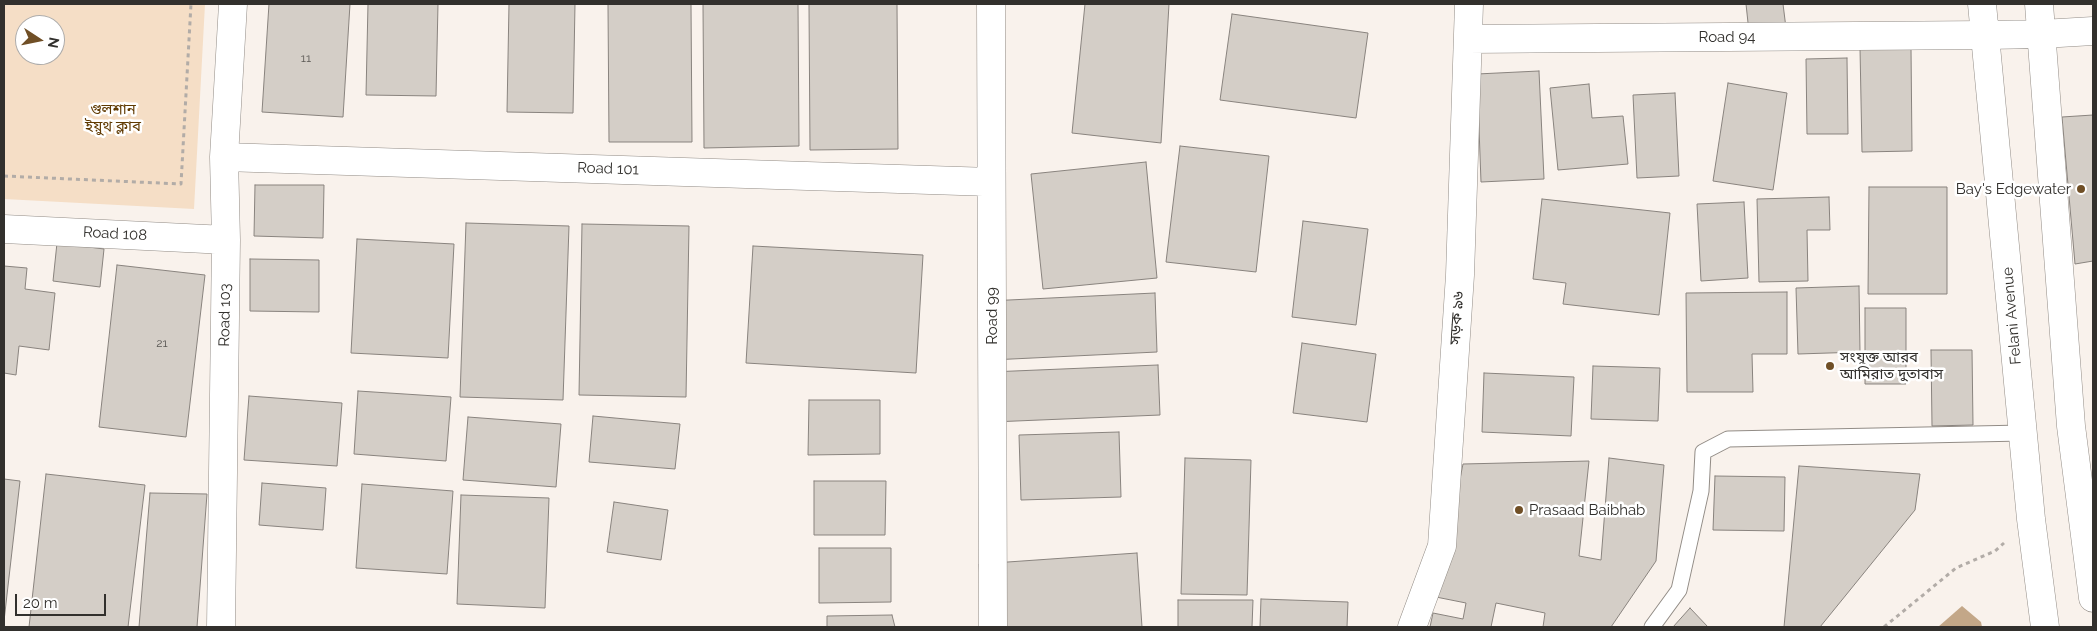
<!DOCTYPE html>
<meta charset="utf-8">
<style>
body{margin:0}
#map{position:relative;width:2097px;height:631px;overflow:hidden;background:#f9f2ec;font-family:Raleway,sans-serif}
canvas{display:block}
.frame{position:absolute;inset:0;border:5px solid #32302d;pointer-events:none}
.north{position:absolute;left:15px;top:15px;width:50px;height:50px;box-sizing:border-box;background:#fff;border:1px solid #adacab;border-radius:50%;rotate:101deg;font-size:14px;font-weight:700;line-height:20px;text-align:center;color:#32302d}
.north::after{content:'';display:block;margin:auto;width:18px;height:22px;background:#704f26;clip-path:polygon(50% 0,100% 100%,50% 72%,0 100%)}
.scale{position:absolute;left:15px;top:594px;width:91px;height:22px;box-sizing:border-box;border:2px solid #32302d;border-top:0;padding-left:6px;font-size:15px;line-height:18px;white-space:nowrap;color:#32302d;-webkit-text-stroke:4px #fff;paint-order:stroke}
</style>
<div id="map">
<canvas width="2097" height="631"></canvas>
<div class="frame"></div>
<div class="north">N</div>
<div class="scale">20 m</div>
</div>
<script>
const context = document.querySelector('canvas').getContext('2d');
context.lineJoin = 'round';
function fill(path, color) { context.fillStyle = color; context.fill(path, 'evenodd'); }
const toPath = rows => new Path2D(rows.map(r => 'M' + r).join(''));
function trace(path, color, width, dash) { context.strokeStyle = color; context.lineWidth = width; context.lineCap = dash ? 'butt' : 'round'; context.setLineDash(dash || []); context.stroke(path); }
function drawText(font, color, halo, rows, align = 'center') {
  context.font = font + ' Raleway,"Noto Sans Bengali",sans-serif'; context.lineWidth = 5; context.setLineDash([]); context.textBaseline = 'middle'; context.strokeStyle = halo; context.fillStyle = color; for (const [text, x, y, turn = 0] of rows) {
    context.save(); context.translate(x, y); context.rotate((+turn || 0) * Math.PI / 180); context.textAlign = isNaN(turn) ? turn : align; if (halo) context.strokeText(text, 0, 0); context.fillText(text, 0, 0); context.restore();
  }
}
const green = toPath([
 [4,4,205,4,194,209,4,199],
 [25,25,55,25,55,55,25,55]
]);
const water = toPath([
 [1962,606,1981,622,1982,627,1938,627]
]);
const building = toPath([
 [269,4,350,4,343,117,262,112,269,4],
 [368,4,438,4,436,96,366,95,368,4],
 [509,4,575,4,573,113,507,112,509,4],
 [608,4,691,4,692,142,609,142,608,4],
 [703,4,798,4,799,146,704,148,703,4],
 [809,4,897,4,898,149,810,150,809,4],
 [1085,4,1169,4,1161,143,1072,133,1085,4],
 [1746,4,1783,4,1786,28,1749,32,1746,4],
 [1232,14,1368,33,1356,118,1220,100,1232,14],
 [1911,47,1912,151,1862,152,1860,48,1911,47],
 [1847,58,1848,134,1807,134,1806,59,1847,58],
 [1539,71,1544,179,1481,182,1477,74,1539,71],
 [1728,83,1787,93,1773,190,1713,181,1728,83],
 [1589,84,1592,118,1623,116,1628,164,1558,170,1550,88,1589,84],
 [1675,93,1679,176,1637,178,1633,95,1675,93],
 [2093,115,2093,261,2075,264,2062,117,2093,115],
 [1180,146,1269,156,1256,272,1166,262,1180,146],
 [1146,162,1157,278,1043,289,1031,174,1146,162],
 [255,185,324,185,323,238,254,236,255,185],
 [1869,187,1947,187,1947,294,1868,294,1869,187],
 [1829,197,1830,230,1807,230,1808,281,1759,282,1757,199,1829,197],
 [1542,199,1670,213,1659,315,1563,304,1566,283,1533,279,1542,199],
 [1744,202,1748,278,1701,281,1697,204,1744,202],
 [1303,221,1368,229,1356,325,1292,317,1303,221],
 [466,223,569,226,563,400,460,397,466,223],
 [582,224,689,226,686,397,579,395,582,224],
 [357,239,454,244,448,358,351,353,357,239],
 [57,243,104,249,100,287,53,281,57,243],
 [753,246,923,255,916,373,746,363,753,246],
 [250,259,319,260,319,312,250,311,250,259],
 [117,265,205,275,186,437,99,427,117,265],
 [4,266,27,268,25,289,55,293,49,350,19,346,16,375,4,373,4,266],
 [1859,286,1860,352,1798,354,1796,288,1859,286],
 [1787,292,1787,354,1752,354,1753,392,1687,392,1686,293,1787,292],
 [1155,293,1157,352,991,360,988,301,1155,293],
 [1865,308,1906,308,1906,384,1865,384,1865,308],
 [1302,343,1376,354,1367,422,1293,413,1302,343],
 [1931,350,1972,350,1973,425,1932,426,1931,350],
 [1158,365,1160,415,992,422,990,372,1158,365],
 [1593,366,1660,368,1658,421,1591,419,1593,366],
 [1484,373,1574,377,1571,436,1482,432,1484,373],
 [358,391,451,397,446,461,354,454,358,391],
 [249,396,342,403,337,466,244,460,249,396],
 [809,400,880,400,880,454,808,455,809,400],
 [593,416,680,424,675,469,589,462,593,416],
 [468,417,561,424,556,487,463,480,468,417],
 [1119,432,1121,497,1021,500,1019,435,1119,432],
 [1185,458,1251,460,1247,595,1181,594,1185,458],
 [1609,458,1664,465,1656,561,1611,627,1543,627,1545,613,1496,603,1491,627,1430,627,1433,613,1463,619,1466,603,1436,597,1463,464,1589,461,1579,556,1601,560,1609,458],
 [1799,466,1920,474,1915,510,1820,627,1784,627,1799,466],
 [46,474,145,485,128,627,29,627,46,474],
 [1715,476,1785,477,1784,531,1713,530,1715,476],
 [4,479,20,481,4,621,4,479],
 [814,481,886,481,885,535,814,535,814,481],
 [262,483,326,488,323,530,259,525,262,483],
 [362,484,453,491,447,574,356,568,362,484],
 [150,493,207,494,197,627,139,627,150,493],
 [461,495,549,498,545,608,457,604,461,495],
 [614,502,668,510,661,560,607,552,614,502],
 [819,548,891,548,891,602,819,603,819,548],
 [1137,553,1142,627,983,627,979,564,1137,553],
 [1261,599,1348,602,1347,627,1260,627,1261,599],
 [1178,600,1253,600,1252,627,1178,627,1178,600],
 [1690,608,1708,627,1673,627,1690,608],
 [892,615,895,627,827,627,827,616,892,615]
]);
const path = toPath([
 [4,176,181,184,191,4],
 [1884,627,1956,568,1995,551,2004,543]
]);
const service = toPath([
 [1652,627,1679,590,1701,491,1703,452,1728,439,2023,433]
]);
const minor = toPath([
 [991,4,993,627],
 [2042,34,2093,31],
 [1468,39,1986,35],
 [224,157,991,182],
 [4,229,226,240],
 [221,627,226,240,224,157,233,4],
 [1412,627,1442,546,1460,275,1469,4]
]);
const secondary = toPath([
 [1982,4,2031,519,2045,627],
 [2039,4,2071,426,2093,598],
 [1986,35,2042,34]
]);
const markers = [
 [2081,189,5,"#704f26"],
 [1830,366,5,"#704f26"],
 [1519,510,5,"#704f26"]
];
const numberNames = [
 ["11",306,58],
 ["21",162,343]
];
const streetNames = [
 ["Road 94",1727,37],
 ["Road 101",608,169,2],
 ["Road 108",115,234,3],
 ["Road 103",225,315,-89],
 ["Road 99",992,316,-90],
 ["Felani Avenue",2012,316,-95],
 ["সড়ক ৯৬",1457,318,-86]
];
const parkNames = [
 ["গুলশান",113,109],
 ["ইয়ুথ ক্লাব",113,126]
];
const poiNames = [
 ["Bay's Edgewater",2071,189,"right"],
 ["সংযুক্ত আরব",1840,357],
 ["আমিরাত দুতাবাস",1840,374],
 ["Prasaad Baibhab",1529,510]
];
fill(green, '#f5dec6');
fill(water, '#c3a788');
fill(building, '#d4cec7');
trace(building, '#89837e', 1);
trace(service, '#928c86', 17);
trace(minor, '#928c86', 29);
trace(secondary, '#928c86', 29);
trace(path, '#b2aca7', 3, [4, 4]);
trace(service, '#fff', 15);
trace(minor, '#fff', 28);
trace(secondary, '#fff', 28);
for (const [x, y, r, color] of markers) { const dot = new Path2D(); dot.arc(x, y, r, 0, 2 * Math.PI); context.fillStyle = color; context.fill(dot); trace(dot, '#fff', 2); }
drawText('12px', '#5a5854', null, numberNames);
drawText('15px', '#32302d', '#fff', streetNames);
drawText('15px', '#5f3900', '#fff', parkNames);
drawText('15px', '#32302d', '#fff', poiNames, 'left');
</script>
